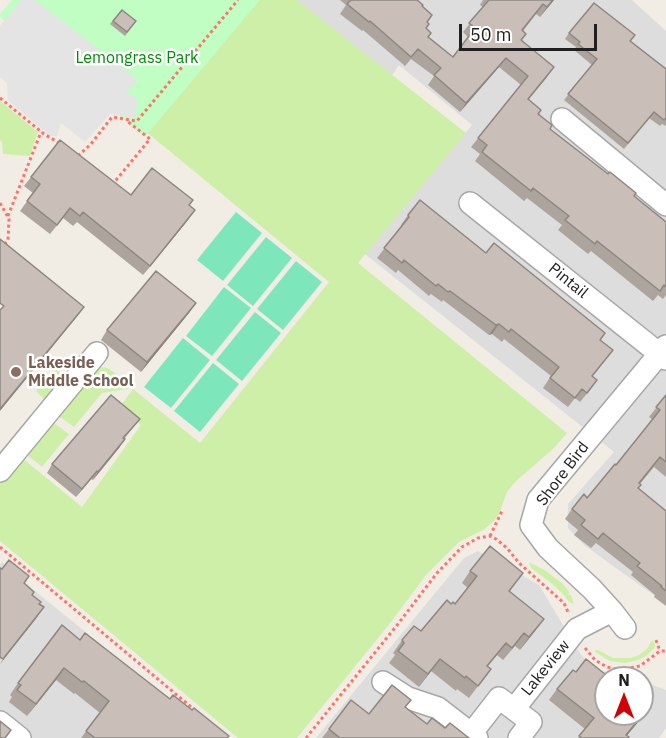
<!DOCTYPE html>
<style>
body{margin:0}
#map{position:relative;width:666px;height:738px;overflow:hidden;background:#f1ede5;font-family:"IBM Plex Sans",sans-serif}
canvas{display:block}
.north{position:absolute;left:594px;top:666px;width:60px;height:60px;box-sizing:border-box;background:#fff;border:2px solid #a6a6a6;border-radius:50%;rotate:0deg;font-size:16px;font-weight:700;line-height:24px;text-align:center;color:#202020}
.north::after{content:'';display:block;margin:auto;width:21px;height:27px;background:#d00007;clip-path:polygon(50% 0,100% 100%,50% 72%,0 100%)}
.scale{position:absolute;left:459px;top:24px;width:138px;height:27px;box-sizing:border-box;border:3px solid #202020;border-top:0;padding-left:8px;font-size:18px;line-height:21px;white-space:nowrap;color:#202020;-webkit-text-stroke:4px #fff;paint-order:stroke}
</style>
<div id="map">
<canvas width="666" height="738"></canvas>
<div class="north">N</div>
<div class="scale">50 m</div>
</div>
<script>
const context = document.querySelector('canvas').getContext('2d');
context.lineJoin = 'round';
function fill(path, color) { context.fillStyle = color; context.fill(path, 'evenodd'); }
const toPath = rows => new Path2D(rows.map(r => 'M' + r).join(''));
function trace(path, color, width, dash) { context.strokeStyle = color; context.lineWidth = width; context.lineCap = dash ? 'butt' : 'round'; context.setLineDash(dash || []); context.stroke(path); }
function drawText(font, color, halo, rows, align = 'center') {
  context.font = font + ' "IBM Plex Sans",sans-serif'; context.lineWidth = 5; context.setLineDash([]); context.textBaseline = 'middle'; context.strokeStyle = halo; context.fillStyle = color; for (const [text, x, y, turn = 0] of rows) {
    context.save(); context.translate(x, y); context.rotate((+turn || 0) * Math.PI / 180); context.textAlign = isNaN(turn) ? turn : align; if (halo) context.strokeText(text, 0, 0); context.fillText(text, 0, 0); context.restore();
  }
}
const residential = toPath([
 [293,0,632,0,666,31,666,604,584,545,568,528,568,504,614,452,365,254,472,125,399,65,387,83],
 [478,551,539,585,581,655,596,670,634,678,606,678,606,714,642,714,642,681,666,690,666,728,659,738,316,738,464,558],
 [2,562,30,587,217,738,0,738,0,565]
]);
const grass = toPath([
 [247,0,297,0,466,133,358,263,567,433,554,448,515,482,507,492,499,514,494,521,483,530,459,542,426,575,391,622,297,738,238,738,0,541,0,484,22,458,82,507,141,425,120,407,133,389,200,443,329,282,139,126],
 [0,101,38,132,30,156,3,154,2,142,0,140],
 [99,367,108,368,131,385,127,389,102,393,74,427,57,415,92,371],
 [54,368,66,377,46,401,36,391],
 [51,421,69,434,42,467,25,453],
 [529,562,546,571,562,583,570,593,568,594,569,595,571,595,574,604,569,602,563,594,551,583,531,568],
 [652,640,655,644,655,647,646,656,638,660,625,663,610,661,595,652,595,650,598,650,613,658,631,658,639,655,647,649]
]);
const park = toPath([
 [12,0,260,0,145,137,0,17,0,14]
]);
const pitch = toPath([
 [236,212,262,233,223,281,197,260],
 [266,237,292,258,253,306,227,285],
 [296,261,322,282,283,330,257,309],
 [224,287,251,308,212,356,186,336],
 [255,312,281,333,242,381,216,360],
 [183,338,210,360,171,408,144,387],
 [213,363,239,384,200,432,174,411]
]);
const parking = toPath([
 [21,0,35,0,138,80,126,93,138,98,135,118,110,114,85,142,61,123,57,136,50,136,8,100,7,83,0,77,0,26]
]);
const path = toPath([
 [0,98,44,134,61,144],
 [78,156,91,144,112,117,137,121,238,0],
 [112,185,150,139,127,121],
 [0,203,9,219,8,240,0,250],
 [8,216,41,132],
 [490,536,502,511],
 [0,547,196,711],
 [656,640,660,651],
 [585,648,595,660,607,667,620,670,640,666,660,651,666,651],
 [306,738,398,624,437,573,462,547,478,538,490,536,496,539,507,548,519,563,564,603,568,612]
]);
const minor = toPath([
 [562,119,666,205],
 [470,203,666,359],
 [0,471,97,353],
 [625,628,612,611,592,589,548,548,531,525,538,500,666,346],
 [383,682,408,698,438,708,477,738],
 [514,709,577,629,612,611],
 [0,722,20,738],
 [471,734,499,698,531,722,519,738]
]);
const wall = toPath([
 [340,0,417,0,422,6,432,15,427,22,426,29,429,37,453,57,468,37,463,32,483,7,480,5,483,0,554,0,540,17,536,14,523,31,526,34,522,40,547,77,529,99,550,129,666,222,666,295,663,299,658,295,653,301,591,251,588,254,558,230,562,225,527,198,524,201,475,161,480,154,471,147,521,85,499,67,460,112,428,85,434,76,411,59,405,66,363,30,362,31,340,14,346,5],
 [122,10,136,21,125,36,110,24],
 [569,33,635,35,631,41,666,69,666,126,662,124,660,126,649,118,624,149,564,100,592,65,574,50,576,47,565,39],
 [31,177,131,195,193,200,189,205,188,220,143,275,77,222,73,226,63,218,50,234,20,211,33,193,24,186],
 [408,215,486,253,613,350,592,377,590,390,580,402,575,398,568,407,543,388,551,376,504,339,502,342,492,334,489,335,443,300,442,302,431,294,429,296,398,270,396,273,377,258,402,226,401,225],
 [196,303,189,313,141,372,101,340,107,330],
 [666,395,666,477,654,467,640,484,638,488,666,511,666,606,654,597,655,595,631,575,633,572,596,543,591,548,574,535,578,530,565,519,572,509,587,498,616,465,653,420,649,417],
 [140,419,124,439,119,448,93,480,91,479,76,497,47,473,52,464],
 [470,571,514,585,509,591,544,619,520,650,515,646,503,660,497,655,488,666,491,669,469,698,457,689,456,691,431,671,419,687,389,663,395,655,393,653,402,640,421,631,451,604,455,604,468,588,462,583],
 [80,640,170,699,227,738,81,738,100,713,75,693,74,694,56,680,27,716,9,702,12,697,10,695,18,683],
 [557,689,644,715,627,735,629,738,578,738,585,729,549,700],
 [406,707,427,724,445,728,469,738,322,738,329,729,369,714]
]);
const shadedWall = toPath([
 [553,0,554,0,540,17,547,7],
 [506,58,499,67,460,112,466,103],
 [554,67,547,77,521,108,528,99],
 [195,210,188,220,143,275,150,266],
 [196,303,189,313,141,372,147,362],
 [84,307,75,319,0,411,0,409],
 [499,324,492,334,489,335,496,325],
 [125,439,119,448,93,480,98,472],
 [97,471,91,479,76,497,82,489],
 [44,607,35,620,0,664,3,659],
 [544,619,535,631,520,650,529,637],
 [440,659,419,687,428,674],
 [64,668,56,680,27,716,36,704],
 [652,703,644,715,625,738,624,738]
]);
const building = toPath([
 [351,0,417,0,423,5,422,6,432,15,427,22,429,24,426,28,431,33,428,37,453,57,475,28,469,23,489,0,553,0,547,7,543,4,522,30,526,34,521,40,554,67,528,99,541,110,538,114,552,125,550,129,608,174,610,172,636,193,634,196,666,222,666,287,664,285,660,291,597,241,595,244,565,220,569,216,533,188,531,191,482,152,487,145,478,138,528,76,506,58,466,103,434,75,441,68,418,49,411,57,370,21,369,22,347,4,351,0],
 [594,3,635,35,630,41,666,69,666,118,664,120,654,112,628,143,568,94,597,59,578,44,580,42,569,33,594,3],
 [122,10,136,21,127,32,113,21,122,10],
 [60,140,131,195,152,168,193,200,189,205,195,210,150,266,83,212,80,216,70,208,57,225,27,201,40,184,31,177,60,140],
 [420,200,486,253,494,243,605,333,600,340,613,350,592,376,597,380,587,393,582,389,575,398,550,378,559,367,511,329,509,332,499,324,496,325,450,291,448,292,438,284,436,286,404,260,402,263,384,248,409,217,408,215,420,200],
 [0,239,84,307,0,409,0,310,4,306,0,303,0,239],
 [156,271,196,303,147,362,107,330,156,271],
 [111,395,140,419,123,438,125,439,98,472,97,471,82,489,52,464,111,395],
 [666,395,666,462,660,457,639,483,641,485,638,488,666,511,666,591,661,587,662,586,637,566,640,563,603,533,598,539,581,525,585,520,572,509,584,494,587,498,615,464,616,465,660,410,656,407,666,395],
 [490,546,523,573,509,591,544,619,529,637,524,633,512,648,506,643,487,666,491,669,478,686,466,676,465,678,440,659,428,674,398,651,404,643,402,640,414,626,421,631,447,600,451,604,453,602,455,604,477,576,470,571,490,546],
 [9,560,29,576,24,583,34,592,32,595,41,602,39,604,44,607,3,659,0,657,0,568,2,569,9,560],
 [62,625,80,640,85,633,170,699,173,695,192,710,194,708,229,736,227,738,95,738,86,731,109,701,84,681,82,682,64,668,36,704,17,690,21,685,18,683,62,625],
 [586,659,610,678,606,678,606,714,642,714,642,695,652,703,626,735,629,737,628,738,582,738,579,736,594,718,557,689,573,670,576,672,586,659],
 [392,685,411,700,405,707,427,724,432,718,445,728,450,723,469,738,340,738,329,729,351,700,369,714,392,685],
 [0,721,11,730,5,738,0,738,0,721]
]);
const markers = [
 [16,372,6,"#8d6e63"]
];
const parkNames = [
 ["Lemongrass Park",137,58]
];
const streetNames = [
 ["Pintail",568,281,39],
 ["Shore Bird",563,474,-53],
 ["Lakeview",546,668,-51]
];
const educationNames = [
 ["Lakeside",28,363],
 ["Middle School",28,381]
];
fill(residential, '#dedddd');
fill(grass, '#cdefa7');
fill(park, '#c0fec3');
fill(pitch, '#7de7bb');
fill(parking, '#e4e4e4');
trace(minor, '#a7a7a7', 24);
trace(path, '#ff7369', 3, [3, 3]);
trace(minor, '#fff', 21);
fill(wall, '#aea49e');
fill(shadedWall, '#8d8681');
fill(building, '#cabfb8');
trace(building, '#8d8681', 1.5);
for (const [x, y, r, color] of markers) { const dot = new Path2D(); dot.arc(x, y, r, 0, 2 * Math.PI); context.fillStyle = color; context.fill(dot); trace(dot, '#fff', 2); }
drawText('16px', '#028a09', '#fff', parkNames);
drawText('16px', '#202020', '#fff', streetNames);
drawText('bold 16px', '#785e54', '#fff', educationNames, 'left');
</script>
